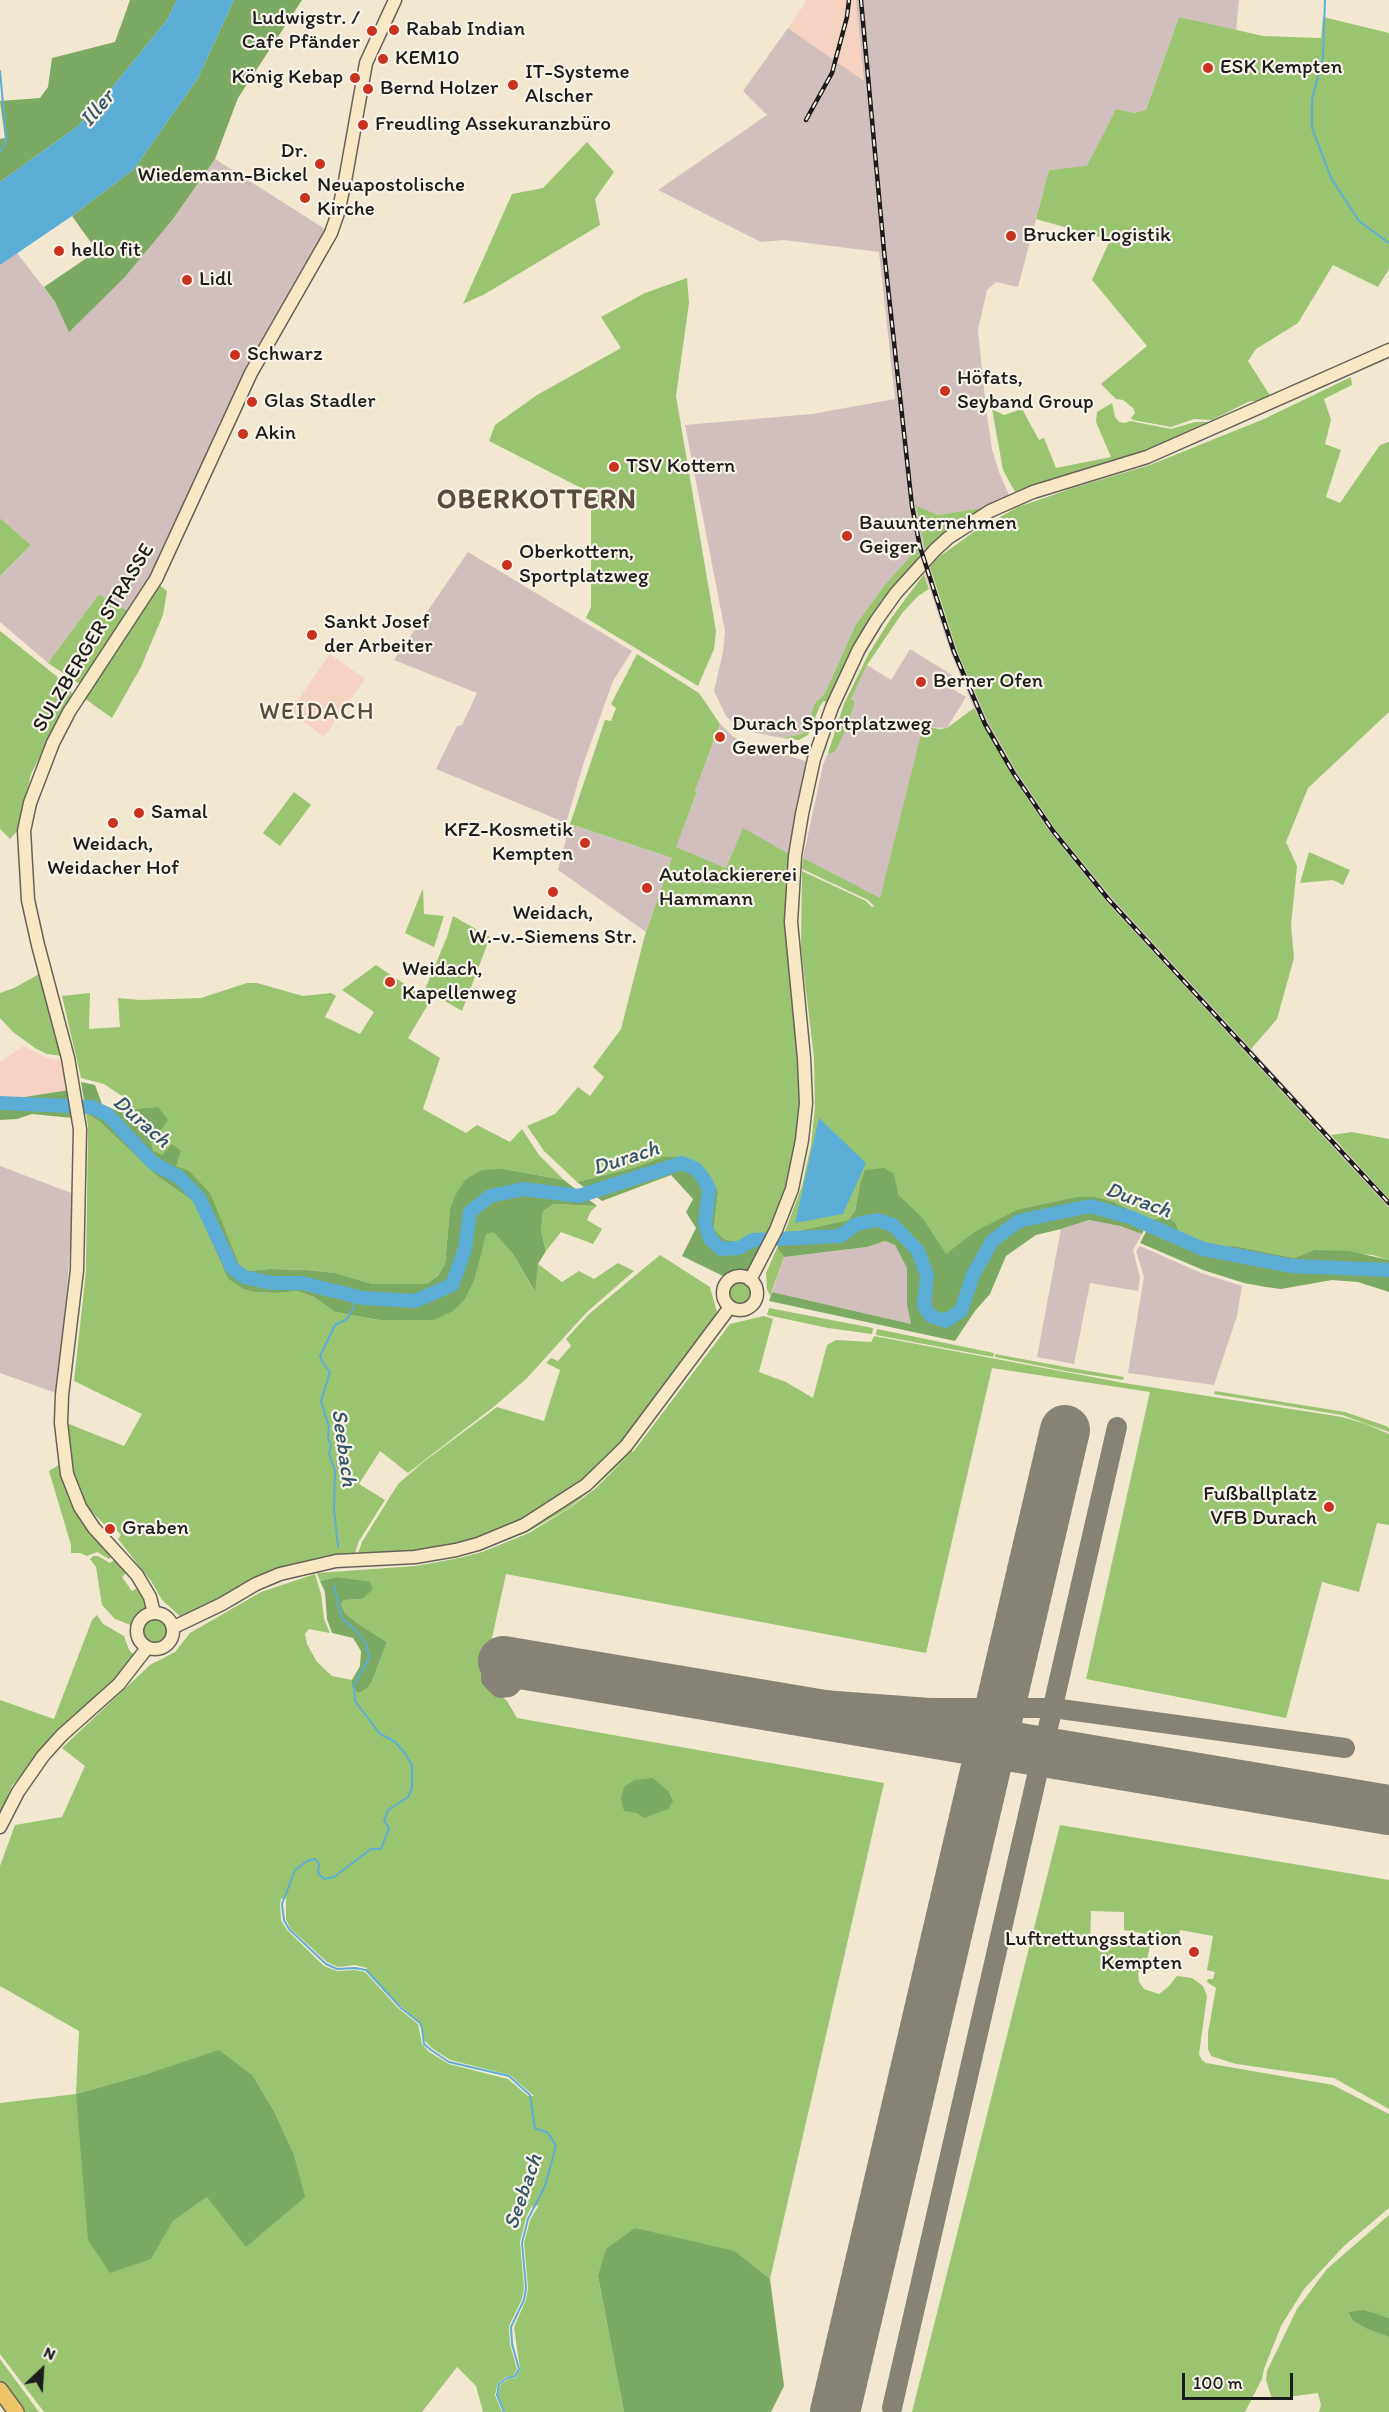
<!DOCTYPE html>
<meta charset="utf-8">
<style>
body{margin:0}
#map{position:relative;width:1389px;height:2412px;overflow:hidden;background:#f2e7d0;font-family:Itim,sans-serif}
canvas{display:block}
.north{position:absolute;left:12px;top:2340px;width:60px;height:60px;-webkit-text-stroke:4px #f7f3e8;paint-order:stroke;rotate:25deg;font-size:16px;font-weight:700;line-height:24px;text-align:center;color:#1c1c1c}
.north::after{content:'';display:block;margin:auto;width:21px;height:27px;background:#1c1c1c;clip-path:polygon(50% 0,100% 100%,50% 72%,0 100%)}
.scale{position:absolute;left:1182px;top:2373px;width:111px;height:27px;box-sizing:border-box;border:3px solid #1c1c1c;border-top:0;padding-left:8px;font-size:18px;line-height:21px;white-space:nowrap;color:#1c1c1c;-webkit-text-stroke:4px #f7f3e8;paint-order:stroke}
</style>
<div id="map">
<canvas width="1389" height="2412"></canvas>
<div class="north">N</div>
<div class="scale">100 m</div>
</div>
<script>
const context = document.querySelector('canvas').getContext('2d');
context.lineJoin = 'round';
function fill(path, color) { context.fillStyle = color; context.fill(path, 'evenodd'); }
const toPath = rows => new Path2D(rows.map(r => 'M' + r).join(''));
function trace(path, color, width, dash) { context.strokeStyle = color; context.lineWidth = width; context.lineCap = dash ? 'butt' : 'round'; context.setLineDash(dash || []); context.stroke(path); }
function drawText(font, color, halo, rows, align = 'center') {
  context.font = font + ' Itim,sans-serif'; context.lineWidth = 4.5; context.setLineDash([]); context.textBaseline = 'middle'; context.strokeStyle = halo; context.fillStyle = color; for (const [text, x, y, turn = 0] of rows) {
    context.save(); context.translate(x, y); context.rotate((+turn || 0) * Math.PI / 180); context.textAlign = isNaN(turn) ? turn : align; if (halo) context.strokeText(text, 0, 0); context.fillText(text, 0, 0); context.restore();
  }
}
const built = toPath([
 [804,0,856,0,864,81,788,28,806,2],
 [330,654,365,679,324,737,290,711],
 [24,1046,45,1057,64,1061,69,1090,18,1098,0,1097,0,1062]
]);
const industrial = toPath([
 [856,0,1239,0,1236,31,1179,17,1146,110,1134,113,1116,109,1087,167,1049,170,1018,287,996,282,987,290,978,330,986,409,992,449,999,472,1009,495,989,507,938,515,916,507,935,586,957,651,988,722,1017,772,1055,829,1112,898,1389,1199,1389,1208,1107,902,1050,832,1012,775,974,708,951,653,917,550,884,586,856,624,825,693,815,703,806,729,802,734,782,738,751,732,735,725,726,716,714,691,723,652,725,631,685,425,812,414,895,399,879,252,784,240,761,242,658,190,767,115,743,91,788,28,864,81],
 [215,159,325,229,258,346,151,575,128,611,99,594,48,663,0,622,0,576,31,545,0,518,0,265,17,253,55,302,69,331,125,277,173,219],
 [468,552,632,651,613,681,584,762,566,823,436,769,457,726,462,725,477,693,394,660],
 [910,649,952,675,946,685,966,697,947,728,923,727,880,899,803,858,823,765,828,753,831,754,855,702,851,699,867,665,891,680],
 [720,724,734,737,746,743,809,762,791,855,743,829,726,868,675,847,697,793,695,791],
 [570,824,672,858,646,932,558,870],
 [0,1166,74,1194,59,1394,0,1373],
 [1089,1220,1120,1226,1142,1234,1133,1250,1140,1277,1138,1291,1090,1283,1074,1364,1037,1357,1061,1229],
 [885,1241,895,1245,907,1267,907,1305,911,1324,772,1292,784,1257,867,1247],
 [1140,1246,1201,1273,1242,1286,1237,1316,1214,1385,1128,1373,1144,1277,1136,1251]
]);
const green = toPath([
 [1179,17,1263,36,1321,38,1323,17,1389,33,1389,269,1378,287,1333,265,1298,323,1256,349,1248,361,1271,397,1258,404,1255,401,1250,401,1212,420,1194,419,1171,427,1133,420,1131,418,1135,413,1133,408,1123,400,1116,399,1101,384,1147,346,1092,280,1110,240,1036,219,1049,170,1087,166,1116,109,1134,113,1146,110],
 [587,142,614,172,595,199,600,225,485,294,463,304,512,194,543,188],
 [687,278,689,303,676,396,716,631,714,649,698,686,586,618,591,607,591,493,489,441,495,425,537,395,621,348,601,317,645,293],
 [1351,377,1352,385,1324,399,1331,420,1325,444,1341,450,1326,497,1340,503,1380,445,1389,442,1389,712,1308,788,1286,842,1297,866,1291,925,1294,958,1277,1019,1251,1049,1112,898,1055,829,1017,772,988,722,957,651,930,567,939,557,975,531,1018,507,1076,487,1150,465,1264,419],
 [1112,403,1115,417,1119,422,1125,423,1130,421,1171,429,1195,422,1212,422,1254,403,1146,454,1015,492,1003,470,992,409,1004,415,1022,409,1039,440,1044,438,1056,468,1111,457,1096,422,1097,412],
 [916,506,938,515,989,507,926,553],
 [0,518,31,545,0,576],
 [917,549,920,560,829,703,824,701,820,706,808,735,799,740,782,738,802,734,806,729,815,703,825,693,856,624,884,586],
 [924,574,929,589,918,596,903,612,867,665,851,699,855,702,844,733,836,750,831,754,828,753,844,704,869,653,892,617],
 [157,583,167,591,163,615,141,667,112,718,84,698],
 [99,594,128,611,82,682,78,683,48,663],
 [0,631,70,687,72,695,31,774,18,830,10,839,0,829],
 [637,654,699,693,720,724,695,791,697,792,676,847,726,868,743,828,791,855,786,922,787,952,799,1058,801,1103,797,1140,787,1188,766,1239,757,1235,739,1243,724,1239,714,1229,718,1192,662,1157,636,1167,577,1182,544,1151,527,1126,555,1114,578,1087,590,1096,604,1077,593,1067,621,1029,645,935,672,858,570,824,605,720,611,721,616,708,611,704],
 [974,708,1012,775,1050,832,1107,902,1389,1208,1389,1260,1373,1255,1314,1250,1294,1258,1235,1246,1218,1247,1179,1232,1176,1224,1162,1217,1152,1220,1112,1201,1095,1197,1077,1197,994,1223,974,1232,946,1255,923,1218,898,1194,860,1184,855,1211,848,1220,784,1234,802,1186,811,1145,815,1107,814,1058,801,949,802,871,866,901,872,907,874,906,868,900,802,869,803,858,880,898,923,726,939,729,947,728],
 [294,792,311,805,280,846,263,833],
 [1309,852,1350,870,1343,885,1333,880,1300,883],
 [423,888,424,914,444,916,434,947,405,933],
 [453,916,490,937,462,1011,426,990,426,987,447,937],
 [376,965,430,1001,408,1038,440,1058,423,1109,466,1133,477,1125,510,1142,522,1129,539,1155,564,1180,504,1169,450,1209,445,1264,438,1276,426,1284,373,1284,335,1273,307,1270,269,1269,248,1271,239,1264,231,1246,176,1166,153,1150,147,1134,158,1107,115,1110,122,1096,104,1084,81,1078,62,996,90,993,89,1029,120,1027,118,998,140,1000,201,998,247,983,257,983,303,996,331,993,336,996,325,1017,360,1034,374,1012,342,990],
 [41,973,63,1056,47,1054,35,1048,13,1032,0,1018,0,993,14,988],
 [86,1113,99,1121,157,1176,193,1201,228,1279,243,1289,253,1292,277,1293,297,1291,314,1297,335,1312,379,1320,434,1320,475,1278,485,1234,494,1231,513,1254,534,1291,538,1264,562,1282,579,1271,594,1279,618,1263,634,1271,587,1312,527,1378,496,1405,408,1473,380,1451,359,1484,385,1500,359,1541,354,1556,335,1558,183,1619,162,1600,151,1581,118,1539,121,1535,110,1523,106,1526,86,1506,73,1474,69,1449,69,1424,124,1446,142,1414,74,1381,86,1271,88,1127],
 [1352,1132,1389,1139,1389,1199,1331,1135],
 [554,1204,597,1206,591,1211,587,1220,602,1229,593,1244,561,1232,546,1251,541,1231,543,1211],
 [777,1248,784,1257,770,1296,767,1289,766,1273],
 [660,1255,710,1287,718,1316,622,1445,584,1483,522,1522,477,1541,415,1554,357,1556,362,1542,398,1484,422,1463,497,1407,544,1421,560,1370,546,1363,551,1358,558,1361,571,1346,566,1339,589,1314],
 '727 1294a13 13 0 1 1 26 0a13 13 0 1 1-26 0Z',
 [769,1308,873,1328,872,1334,828,1328,767,1315],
 [764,1316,773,1319,759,1372,786,1382,813,1398,827,1345,836,1340,871,1342,874,1336,1124,1383,1342,1417,1366,1424,1389,1434,1389,1525,1377,1523,1359,1592,1322,1582,1286,1718,1086,1679,1150,1392,992,1368,926,1653,506,1574,483,1679,507,1701,517,1718,884,1783,770,2279,735,2251,598,2276,624,2412,505,2412,498,2395,500,2385,508,2379,516,2377,520,2369,514,2327,526,2300,528,2288,524,2243,530,2220,539,2205,532,2208,532,2205,526,2218,520,2242,524,2288,522,2299,509,2326,510,2345,517,2369,514,2375,506,2377,498,2383,495,2395,502,2412,483,2412,476,2386,457,2367,422,2412,44,2412,0,2354,0,2103,76,2094,79,2031,0,1986,0,1866,15,1825,62,1817,85,1766,62,1748,150,1665,175,1652,190,1633,261,1592,315,1574,321,1594,324,1619,330,1633,309,1629,305,1634,307,1644,317,1662,332,1676,352,1680,352,1686,372,1681,387,1642,357,1623,345,1613,341,1604,344,1600,362,1599,369,1581,337,1577,320,1581,317,1573,416,1566,459,1558,482,1552,529,1533,571,1507,596,1488,631,1453,595,1487,570,1507,528,1532,481,1550,481,1547,502,1539,628,1449,633,1452,730,1324],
 [286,1898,286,1919,290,1928,327,1962,338,1967,355,1965,367,1968,366,1970,385,1992,420,2023,423,2039,432,2048,450,2060,510,2075,534,2096,528,2096,508,2079,449,2064,429,2052,422,2044,418,2024,399,2009,365,1972,355,1970,337,1971,324,1966,287,1930,281,1920,280,1904,281,1899],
 [150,2073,253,2076,274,2111,293,2152,207,2197,172,2222,76,2094],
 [877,1329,994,1353,993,1357,876,1335],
 [995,1354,1071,1368,1124,1377,1123,1380,1071,1372,995,1357],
 [1215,1391,1345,1412,1386,1426,1389,1428,1389,1432,1342,1415,1214,1394],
 [60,1464,67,1493,76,1511,113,1556,109,1559,97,1552,87,1556,80,1553,71,1553,71,1545,49,1471],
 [93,1556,98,1556,110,1563,115,1559,127,1572,122,1577,132,1591,139,1587,144,1598,147,1611,133,1626,115,1619,102,1605,96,1567,90,1559],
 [97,1615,103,1624,124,1636,129,1650,135,1656,117,1681,40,1754,12,1786,0,1813,0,1700,54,1719,92,1620],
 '143 1632a13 13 0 1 1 26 0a13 13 0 1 1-26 0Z',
 [1060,1825,1389,1880,1389,2109,1334,2078,1236,2064,1211,2056,1208,2049,1208,2033,1216,1988,1207,1982,1208,1979,1213,1979,1215,1972,1207,1970,1213,1936,1180,1930,1178,1939,1152,1935,1124,1930,1124,1912,1091,1911,1090,1945,1124,1945,1125,1934,1151,1939,1147,1961,1138,1973,1139,1982,1144,1989,1159,1994,1168,1987,1177,1976,1192,1978,1203,1986,1207,1996,1199,2054,1202,2060,1206,2063,1333,2085,1389,2114,1389,2208,1344,2246,1304,2289,1281,2326,1264,2369,1262,2379,1245,2412,912,2412],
 [1389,2215,1389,2318,1364,2311,1348,2312,1353,2321,1367,2329,1389,2337,1389,2412,1319,2412,1321,2405,1318,2393,1272,2399,1266,2380,1267,2371,1297,2309,1327,2269],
 [0,2359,39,2412,20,2412,0,2386]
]);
const forest = toPath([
 [130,0,177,0,167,20,97,106,78,126,0,182,0,139,5,138,0,101,40,98,48,87,52,58,115,42],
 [234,0,302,0,238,98,215,159,173,219,125,277,69,332,55,302,44,287,97,251,72,216,134,169,198,78],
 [81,1082,95,1085,102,1104,115,1110,158,1107,168,1120,161,1130,148,1134,153,1150,162,1155,172,1144,181,1151,176,1166,189,1171,210,1193,239,1264,248,1271,269,1269,307,1270,335,1273,373,1284,426,1284,438,1276,445,1264,450,1209,456,1194,466,1179,482,1170,504,1169,564,1180,597,1206,554,1204,543,1211,541,1231,546,1251,538,1264,535,1292,513,1254,494,1232,486,1234,475,1278,465,1299,453,1311,434,1320,379,1320,335,1312,314,1297,297,1291,277,1293,253,1292,243,1289,228,1279,193,1201,157,1176,99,1121,86,1113],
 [69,1090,73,1118,32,1114,17,1119,0,1120,0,1097,18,1098],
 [662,1157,682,1157,697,1163,708,1173,718,1192,714,1229,724,1239,739,1243,757,1235,766,1239,747,1275,733,1274,727,1278,682,1256,696,1228,686,1212,693,1199,671,1175,602,1201,577,1182,636,1167],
 [884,1168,894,1174,898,1194,923,1218,946,1254,974,1232,1017,1210,1077,1197,1095,1197,1112,1201,1149,1219,1142,1234,1120,1226,1089,1220,1061,1229,1036,1235,1006,1256,990,1294,975,1311,955,1341,769,1301,772,1292,911,1324,907,1305,907,1268,895,1245,885,1241,867,1247,784,1257,777,1248,784,1234,848,1220,855,1211,860,1184,865,1170],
 [1163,1217,1169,1218,1176,1224,1179,1232,1218,1247,1235,1246,1294,1258,1314,1250,1349,1251,1389,1260,1389,1292,1358,1282,1332,1280,1281,1289,1266,1287,1244,1283,1203,1270,1140,1243,1152,1220],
 [337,1577,369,1581,373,1589,362,1599,344,1600,341,1604,345,1613,357,1623,387,1642,372,1681,367,1688,358,1693,352,1686,352,1680,360,1666,361,1651,353,1638,332,1633,327,1619,325,1592,320,1581],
 [653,1778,668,1791,673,1801,668,1809,644,1818,637,1813,624,1811,621,1798,624,1787,635,1780],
 [219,2050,253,2076,274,2111,293,2152,305,2197,246,2247,207,2197,172,2222,151,2259,110,2273,88,2240,76,2094,150,2073],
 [635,2228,735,2251,770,2279,784,2386,771,2412,624,2412,598,2276,606,2249],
 [1364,2310,1389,2318,1389,2337,1367,2329,1353,2321,1348,2312]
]);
const water = toPath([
 [177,0,234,0,198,78,134,169,72,216,0,265,0,182,78,126,97,106,167,20],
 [819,1118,866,1163,843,1214,795,1223]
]);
const stream = toPath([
 [1325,0,1323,58,1312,99,1312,128,1331,178,1359,221,1389,243],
 [0,71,6,136,5,145,0,152],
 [338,1547,334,1509,335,1471,329,1454,331,1445,328,1438,329,1427,321,1401,330,1372,323,1363,320,1356,335,1325,347,1319,353,1309,356,1296],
 [334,1586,342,1618,357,1632,366,1644,369,1658,354,1685,355,1701,380,1734,394,1741,405,1753,412,1765,412,1788,408,1797,388,1810,384,1821,389,1828,381,1849,371,1849,334,1877,324,1879,318,1873,319,1864,315,1859,307,1861,295,1870,282,1904,284,1920,289,1929,326,1964,337,1969,355,1968,366,1970,401,2008,420,2023,422,2028,424,2044,431,2050,449,2062,509,2076,530,2095,535,2128,548,2133,556,2146,545,2186,528,2219,522,2243,526,2288,524,2300,511,2327,512,2344,519,2369,515,2376,507,2378,499,2384,497,2395,504,2412]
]);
const river = toPath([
 [0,1103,92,1107,108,1115,153,1163,179,1177,199,1198,232,1268,244,1277,272,1283,302,1283,363,1298,415,1301,452,1285,465,1249,470,1212,490,1196,523,1189,579,1196,682,1163,696,1169,704,1179,709,1189,705,1223,710,1239,721,1249,739,1248,753,1240,840,1236,857,1224,877,1220,893,1225,918,1251,927,1275,924,1306,931,1316,945,1321,961,1311,973,1275,992,1241,1019,1221,1090,1206,1130,1217,1203,1249,1292,1266,1389,1270]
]);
const taxiway = toPath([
 [538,1667,518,1678,509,1687,500,1688,491,1679,491,1667,495,1660,509,1658,783,1697,930,1708,1053,1708,1345,1748],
 [892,2408,1117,1427]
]);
const runway = toPath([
 [503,1661,1389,1810],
 [835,2412,1065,1430]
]);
const secondary = toPath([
 '723 1293a17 17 0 1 1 34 0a17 17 0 1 1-34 0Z',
 [750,1280,776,1230,792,1189,802,1140,806,1103,804,1058,791,922,795,856,802,814,814,759,832,707,859,649,876,621,896,593,935,550,948,538,990,511,1033,492,1147,457,1389,350],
 '137 1631a18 18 0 1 1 36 0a18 18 0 1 1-36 0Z',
 [154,1613,150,1597,137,1575,94,1528,80,1507,67,1474,61,1423,62,1395,77,1270,80,1129,68,1058,38,945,28,900,24,831,30,803,53,743,69,712,156,579,251,373,331,233,338,213,345,181,366,63,395,0],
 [174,1627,222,1604,256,1584,280,1574,336,1561,415,1557,456,1550,478,1544,524,1525,586,1485,626,1446,730,1307],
 [0,1827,18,1792,43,1756,62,1735,119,1684,147,1648]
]);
const highway = toPath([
 [0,2390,16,2412]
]);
const rail = toPath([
 [861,0,884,251,912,506,920,547,954,652,985,724,1014,774,1053,831,1109,900,1389,1203],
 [806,120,832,73,847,17,849,0]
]);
const markers = [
 [394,30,6,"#c8321e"],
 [372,31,6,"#c8321e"],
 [383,59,6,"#c8321e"],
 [1208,68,6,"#c8321e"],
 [355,78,6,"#c8321e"],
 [513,85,6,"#c8321e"],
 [368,89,6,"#c8321e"],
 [363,125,6,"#c8321e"],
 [320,164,6,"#c8321e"],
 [305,198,6,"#c8321e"],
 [1011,236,6,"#c8321e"],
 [59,251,6,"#c8321e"],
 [187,280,6,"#c8321e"],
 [235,355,6,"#c8321e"],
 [945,391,6,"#c8321e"],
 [252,402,6,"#c8321e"],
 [243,434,6,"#c8321e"],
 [614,467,6,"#c8321e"],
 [847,536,6,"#c8321e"],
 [507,565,6,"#c8321e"],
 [312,635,6,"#c8321e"],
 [921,682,6,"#c8321e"],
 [720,737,6,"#c8321e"],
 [139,813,6,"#c8321e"],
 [113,823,6,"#c8321e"],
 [585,843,6,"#c8321e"],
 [647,888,6,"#c8321e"],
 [553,892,6,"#c8321e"],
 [390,982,6,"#c8321e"],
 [1329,1507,6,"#c8321e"],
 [110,1529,6,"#c8321e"],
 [1194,1952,6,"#c8321e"]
];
const poiNames = [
 ["Ludwigstr. /",360,19,"right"],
 ["Cafe Pfänder",360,43,"right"],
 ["Rabab Indian",406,30],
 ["KEM10",395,59],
 ["ESK Kempten",1220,68],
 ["IT-Systeme",525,73],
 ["Alscher",525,97],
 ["König Kebap",343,78,"right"],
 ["Bernd Holzer",380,89],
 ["Freudling Assekuranzbüro",375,125],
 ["Dr.",308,152,"right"],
 ["Wiedemann-Bickel",308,176,"right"],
 ["Neuapostolische",317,186],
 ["Kirche",317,210],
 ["Brucker Logistik",1023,236],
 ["hello fit",71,251],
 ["Lidl",199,280],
 ["Schwarz",247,355],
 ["Höfats,",957,379],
 ["Seyband Group",957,403],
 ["Glas Stadler",264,402],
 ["Akin",255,434],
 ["TSV Kottern",626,467],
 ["Bauunternehmen",859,524],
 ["Geiger",859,548],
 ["Oberkottern,",519,553],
 ["Sportplatzweg",519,577],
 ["Sankt Josef",324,623],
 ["der Arbeiter",324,647],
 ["Berner Ofen",933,682],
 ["Durach Sportplatzweg",732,725],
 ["Gewerbe",732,749],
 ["Samal",151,813],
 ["KFZ-Kosmetik",573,831,"right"],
 ["Kempten",573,855,"right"],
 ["Weidach,",113,845,"center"],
 ["Weidacher Hof",113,869,"center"],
 ["Autolackiererei",659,876],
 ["Hammann",659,900],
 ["Weidach,",553,914,"center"],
 ["W.-v.-Siemens Str.",553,938,"center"],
 ["Weidach,",402,970],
 ["Kapellenweg",402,994],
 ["Fußballplatz",1317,1495,"right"],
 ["VFB Durach",1317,1519,"right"],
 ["Graben",122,1529],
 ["Luftrettungsstation",1182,1940,"right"],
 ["Kempten",1182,1964,"right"]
];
const streetNames = [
 ["SULZBERGER STRASSE",94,638,-59]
];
const waterNames = [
 ["Iller",98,109,-50],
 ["Durach",141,1122,41],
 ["Durach",626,1159,-18],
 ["Durach",1138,1201,20],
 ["Seebach",343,1448,82],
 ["Seebach",524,2192,-71]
];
const quarterNames = [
 ["WEIDACH",317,713]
];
const districtNames = [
 ["OBERKOTTERN",537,501]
];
fill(built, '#f5d2c2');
fill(industrial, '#d1bfbd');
fill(green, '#9bc470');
fill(forest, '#7caa62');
fill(water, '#5caed7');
trace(stream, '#5caed7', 2);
trace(river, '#5caed7', 14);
trace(taxiway, '#878276', 20);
trace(runway, '#878276', 50);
trace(secondary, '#67635b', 15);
trace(highway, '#67635b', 18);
trace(secondary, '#f8e8c3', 12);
trace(highway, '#edc569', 15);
trace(rail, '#1c1c1c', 4.5);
trace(rail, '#f7f3e8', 2, [7]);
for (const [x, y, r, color] of markers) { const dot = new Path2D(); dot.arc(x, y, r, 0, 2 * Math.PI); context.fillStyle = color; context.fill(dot); trace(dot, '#f7f3e8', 2); }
drawText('21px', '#1c1c1c', '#f7f3e8', poiNames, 'left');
drawText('21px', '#1c1c1c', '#f7f3e8', streetNames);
drawText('italic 22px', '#365667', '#f7f3e8', waterNames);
context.letterSpacing = '1.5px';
drawText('24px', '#584b3b', '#f7f3e8', quarterNames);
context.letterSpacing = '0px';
context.letterSpacing = '1.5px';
drawText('bold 27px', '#584b3b', '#f7f3e8', districtNames);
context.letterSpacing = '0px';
</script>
